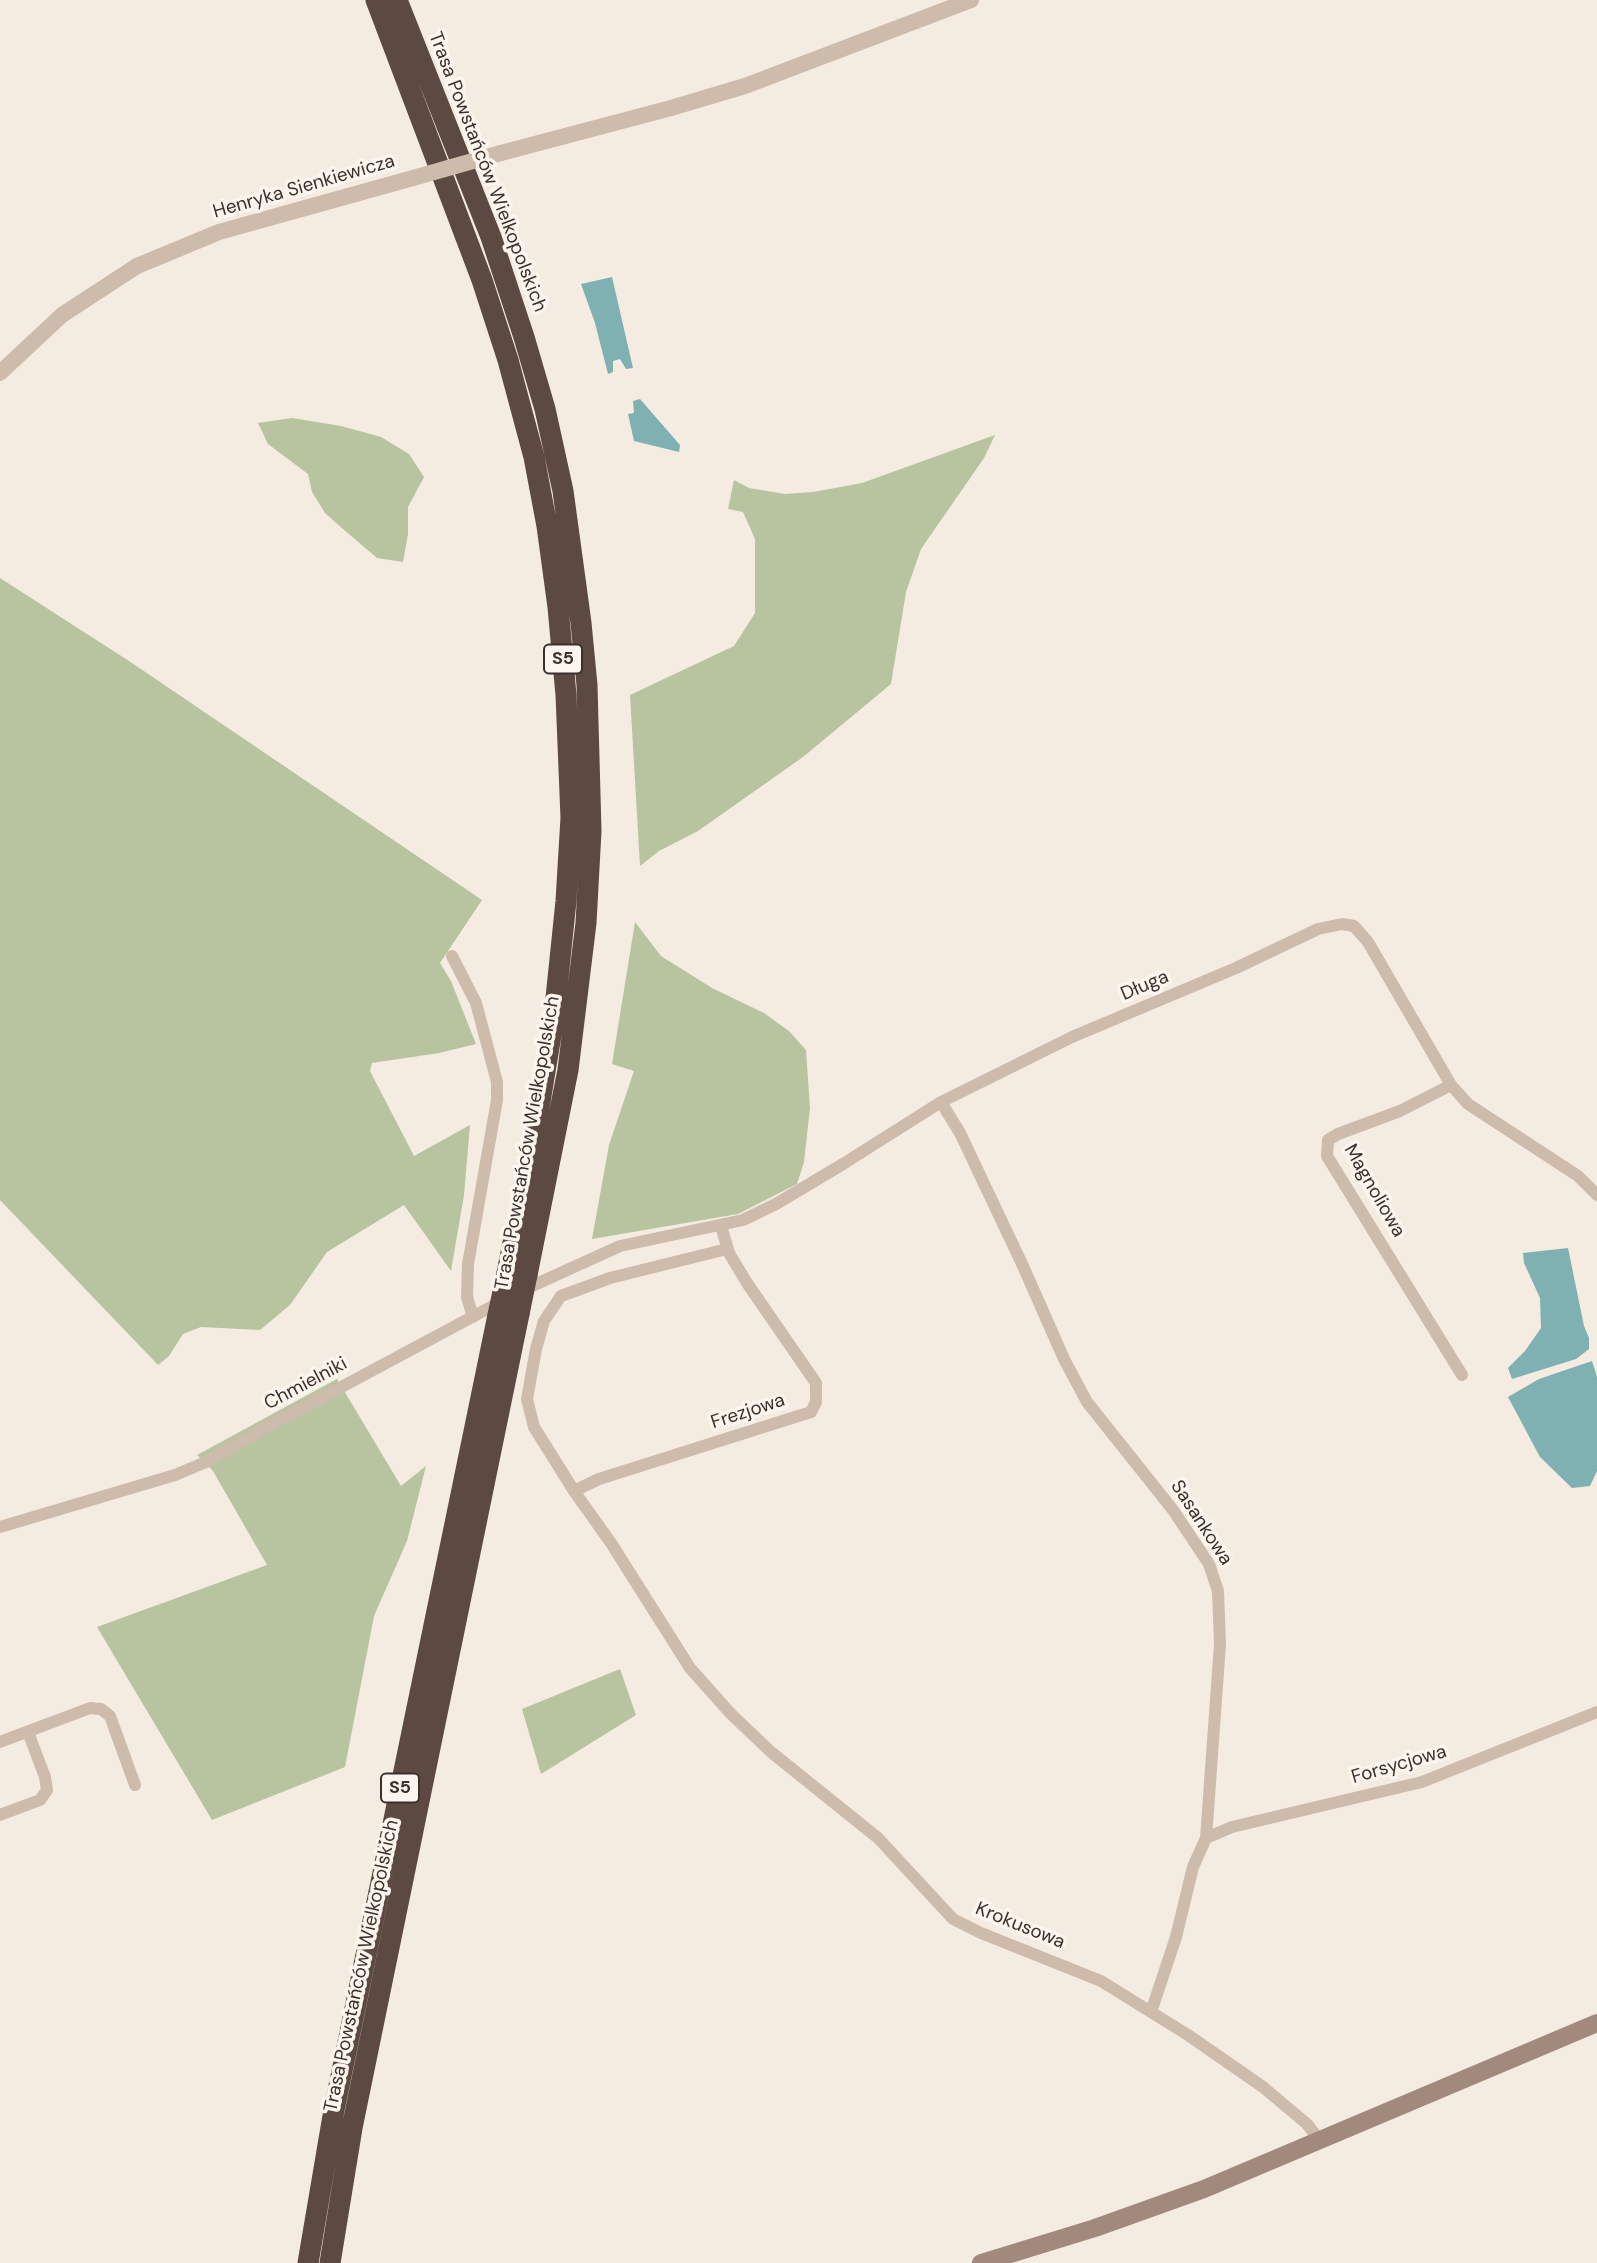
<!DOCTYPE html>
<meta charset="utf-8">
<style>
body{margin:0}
canvas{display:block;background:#f4ebe1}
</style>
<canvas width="1597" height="2263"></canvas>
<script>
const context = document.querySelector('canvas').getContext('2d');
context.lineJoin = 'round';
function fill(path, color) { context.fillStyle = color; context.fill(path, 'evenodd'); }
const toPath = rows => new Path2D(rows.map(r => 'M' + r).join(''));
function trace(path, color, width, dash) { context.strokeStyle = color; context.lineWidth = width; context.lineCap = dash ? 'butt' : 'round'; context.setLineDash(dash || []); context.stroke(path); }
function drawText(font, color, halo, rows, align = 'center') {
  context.font = font + ' "DM Sans",sans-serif'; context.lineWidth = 7; context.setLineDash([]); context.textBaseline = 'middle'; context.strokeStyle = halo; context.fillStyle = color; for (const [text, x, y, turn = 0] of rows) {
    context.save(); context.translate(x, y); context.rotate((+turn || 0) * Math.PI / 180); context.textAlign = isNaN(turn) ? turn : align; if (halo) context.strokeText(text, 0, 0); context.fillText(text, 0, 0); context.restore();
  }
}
const green = toPath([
 [292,418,341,426,381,437,409,454,424,477,408,507,408,534,403,562,377,558,343,529,325,513,312,492,308,474,268,444,258,423],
 [995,435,984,458,921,549,906,592,891,684,803,757,698,831,659,851,640,866,630,695,734,646,755,613,755,539,743,512,728,509,734,480,749,488,785,494,813,492,862,483],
 [0,578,129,661,482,900,440,963,451,981,476,1044,439,1053,372,1063,370,1071,414,1156,470,1125,464,1195,451,1271,404,1205,327,1252,290,1305,260,1330,201,1327,183,1334,169,1356,158,1365,0,1200],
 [635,922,661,956,712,988,764,1013,789,1031,806,1050,810,1108,804,1162,797,1184,738,1214,592,1239,609,1145,634,1071,612,1064],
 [337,1379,401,1486,426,1466,407,1541,374,1616,345,1767,212,1820,97,1627,267,1565,213,1471,197,1455],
 [620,1669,636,1715,541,1774,522,1709]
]);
const water = toPath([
 [612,277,633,368,626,369,620,359,613,361,613,372,608,374,595,323,581,284],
 [640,399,680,445,679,452,634,441,628,414,634,413,633,401],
 [1568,1248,1584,1326,1589,1338,1589,1349,1576,1359,1512,1379,1508,1368,1525,1351,1541,1328,1540,1298,1524,1263,1523,1253],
 [1592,1361,1597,1377,1597,1471,1590,1486,1572,1488,1540,1457,1508,1397,1539,1379]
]);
const minor = toPath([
 [452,956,476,1003,497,1082,497,1100,468,1264,467,1297,473,1317],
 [1451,1085,1400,1111,1338,1134,1328,1140,1327,1156,1462,1375],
 [941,1102,960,1133,1023,1266,1064,1359,1087,1402,1173,1510,1209,1564,1218,1591,1220,1644,1206,1838,1193,1867,1176,1937,1151,2012],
 [727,1249,610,1278,561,1296,544,1321,536,1349,527,1399,534,1427,574,1491,611,1543,690,1668,731,1714,771,1752,878,1838,953,1919,981,1933,1101,1981,1188,2035,1263,2087,1307,2124,1320,2141],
 [521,1291,620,1246,743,1220,776,1204,843,1164,941,1102,1072,1037,1236,968,1318,929,1342,924,1354,926,1368,942,1451,1085,1468,1104,1578,1176,1597,1195],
 [574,1491,599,1479,811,1412,816,1402,816,1383,747,1283,729,1253,721,1226],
 [0,1527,175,1475,206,1462,263,1429,502,1301],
 [0,1742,90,1708,101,1709,110,1716,135,1785],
 [0,1815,40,1800,47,1790,45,1777,28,1732],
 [1206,1838,1232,1827,1422,1782,1597,1712]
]);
const tertiary = toPath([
 [501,153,671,108,745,86,971,0],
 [0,373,62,315,137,266,219,232,413,178]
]);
const secondary = toPath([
 [981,2263,1095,2228,1204,2189,1597,2023]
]);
const motorway = toPath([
 [376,0,482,280,508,360,534,457,547,526,558,607,566,695,571,818,566,901,554,1017,536,1126,507,1273],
 [397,0,491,237,524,337,545,409,563,491,581,623,587,685,591,831,586,923,568,1070,527,1275],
 [308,2263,334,2110,498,1315],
 [330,2263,352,2128,519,1314]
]);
const tertiaryBridge = toPath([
 [413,178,501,153]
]);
const motorwayBridge = toPath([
 [519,1314,527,1275],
 [498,1315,507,1273]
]);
const shields = [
 [563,659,38],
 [400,1788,38]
];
const shieldNames = [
 ["S5",563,659],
 ["S5",400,1788]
];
const streetNames = [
 ["Trasa Powstańców Wielkopolskich",487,172,69],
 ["Henryka Sienkiewicza",304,187,-16],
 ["Długa",1145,986,-23],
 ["Trasa Powstańców Wielkopolskich",528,1143,-80],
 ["Magnoliowa",1374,1191,60],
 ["Chmielniki",306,1384,-28],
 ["Frezjowa",748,1412,-18],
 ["Sasankowa",1201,1523,57],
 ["Forsycjowa",1399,1765,-16],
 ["Krokusowa",1020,1926,22],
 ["Trasa Powstańców Wielkopolskich",362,1966,-78]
];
fill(green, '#b8c4a0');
fill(water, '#7fb0b2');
trace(minor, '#cdbbac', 12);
trace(tertiary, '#cdbbac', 16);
trace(secondary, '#a18a7d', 18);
trace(motorway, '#5c4a42', 21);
trace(tertiaryBridge, '#cdbbac', 16);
trace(motorwayBridge, '#5c4a42', 21);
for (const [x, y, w] of shields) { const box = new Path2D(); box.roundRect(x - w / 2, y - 14.5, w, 29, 5); context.fillStyle = '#fbf5ee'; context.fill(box); trace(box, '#3b302b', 2); }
drawText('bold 18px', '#3b302b', null, shieldNames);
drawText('19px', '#3b302b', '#fbf5ee', streetNames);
</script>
